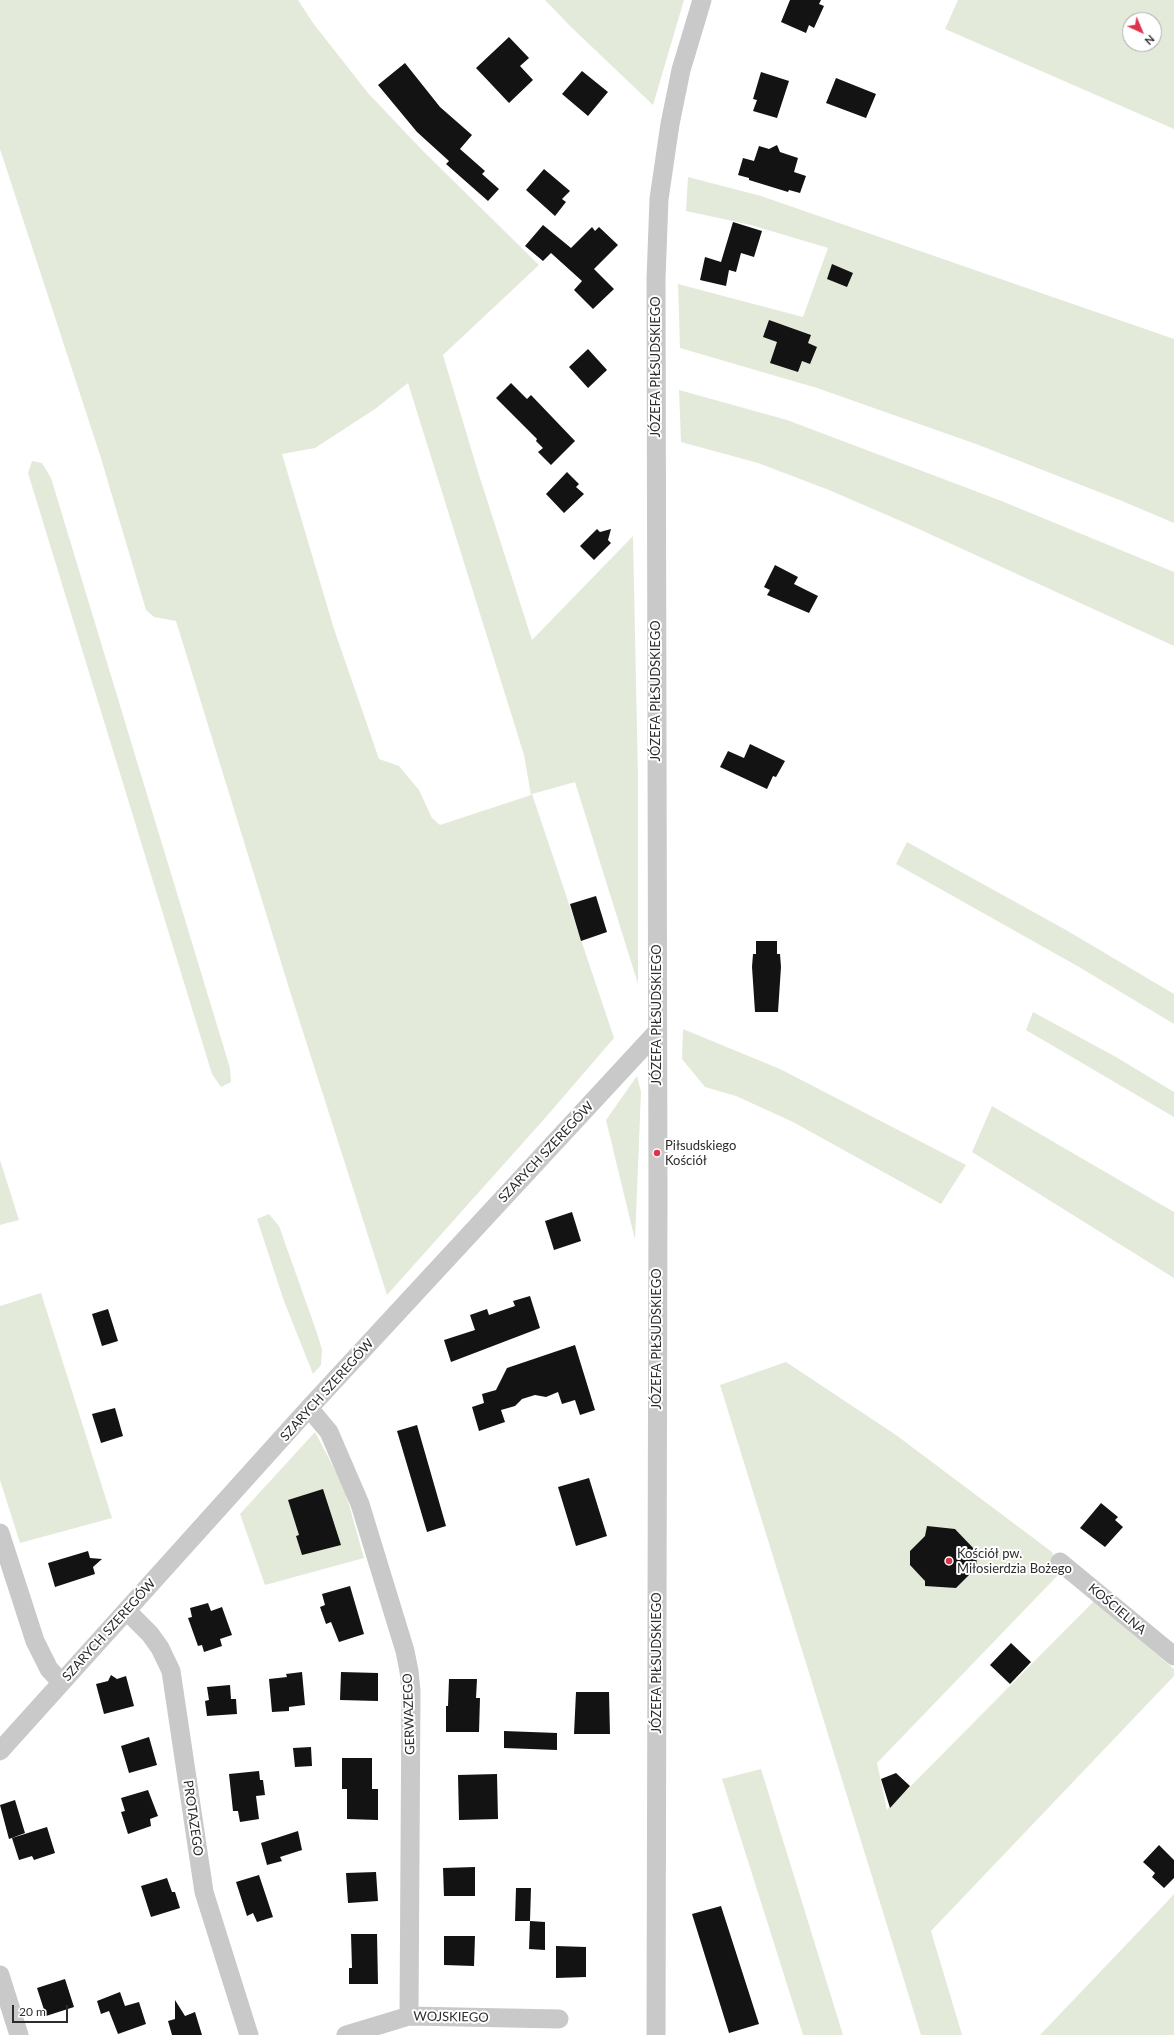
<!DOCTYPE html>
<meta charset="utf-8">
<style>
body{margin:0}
#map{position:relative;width:1174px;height:2035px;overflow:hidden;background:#fff;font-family:Lato,sans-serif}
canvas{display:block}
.north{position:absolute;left:1122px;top:12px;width:40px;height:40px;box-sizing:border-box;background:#fff;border:1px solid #ababab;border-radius:50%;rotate:136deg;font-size:11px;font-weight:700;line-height:16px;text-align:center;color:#2c2c2c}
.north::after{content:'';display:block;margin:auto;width:14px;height:18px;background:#de334c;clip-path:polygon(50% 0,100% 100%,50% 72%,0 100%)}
.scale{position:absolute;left:12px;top:2005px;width:56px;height:18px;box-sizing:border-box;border:2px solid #2c2c2c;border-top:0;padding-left:5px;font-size:12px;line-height:14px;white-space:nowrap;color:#2c2c2c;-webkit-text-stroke:3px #fff;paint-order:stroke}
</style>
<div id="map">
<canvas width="1174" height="2035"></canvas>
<div class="north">N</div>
<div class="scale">20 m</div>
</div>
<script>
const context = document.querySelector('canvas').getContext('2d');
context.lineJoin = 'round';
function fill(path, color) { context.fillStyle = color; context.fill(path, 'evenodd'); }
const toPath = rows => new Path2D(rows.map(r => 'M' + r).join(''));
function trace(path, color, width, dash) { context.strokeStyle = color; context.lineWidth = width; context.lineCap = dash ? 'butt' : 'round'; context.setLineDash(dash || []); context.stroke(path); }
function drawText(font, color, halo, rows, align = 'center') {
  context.font = font + ' Lato,sans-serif'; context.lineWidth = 4; context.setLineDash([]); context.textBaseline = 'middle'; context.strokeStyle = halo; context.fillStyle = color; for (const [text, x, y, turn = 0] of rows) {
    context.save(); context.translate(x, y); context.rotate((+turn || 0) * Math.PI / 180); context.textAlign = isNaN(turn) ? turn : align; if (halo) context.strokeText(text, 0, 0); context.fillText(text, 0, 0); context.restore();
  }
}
const green = toPath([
 [0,0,298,0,313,23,368,93,422,150,539,265,443,355,479,475,532,640,633,536,638,779,638,984,575,782,532,794,614,1038,546,1117,387,1295,289,988,176,621,154,617,146,610,100,455,0,149],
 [408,383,524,755,531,795,440,825,432,818,419,790,399,766,379,759,334,629,282,454,315,448,375,409],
 [545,0,684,0,653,105,571,27],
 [958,0,1174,0,1174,129,945,29],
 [1130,20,1154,20,1154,44,1130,44],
 [688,177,761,196,1174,339,1174,523,1122,501,976,444,817,388,680,348,678,284,803,317,828,248,751,225,686,211],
 [679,390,787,420,999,500,1174,572,1174,646,910,525,829,490,758,463,681,442],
 [32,461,42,463,51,478,230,1068,231,1082,221,1087,212,1074,28,473],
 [907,842,1066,930,1174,994,1174,1024,1079,967,896,864],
 [1033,1012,1116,1057,1174,1092,1174,1117,1026,1030],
 [683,1029,780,1069,966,1165,941,1204,793,1122,736,1096,705,1087,682,1059],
 [637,1076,641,1092,635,1240,606,1120],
 [992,1106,1174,1212,1174,1278,972,1152],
 [0,1160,19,1220,0,1225],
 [269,1214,279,1226,317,1333,322,1350,321,1365,313,1374,284,1301,257,1219],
 [41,1293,112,1518,20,1543,0,1480,0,1306],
 [786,1362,896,1435,1052,1552,1060,1573,877,1763,887,1810,1094,1601,1174,1669,1174,1676,931,1931,962,2035,921,2035,720,1385],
 [315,1432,344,1487,364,1558,265,1585,240,1514],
 [761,1769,843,2035,803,2035,722,1779],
 [1174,1894,1174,2035,1040,2035,1163,1906]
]);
const building = toPath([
 [790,0,821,0,819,4,824,6,814,28,809,25,806,33,781,22],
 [509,37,529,58,520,66,533,80,509,103,476,68],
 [405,63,440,107,472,135,460,149,485,171,482,174,499,189,488,201,446,164,449,161,417,132,378,85],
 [582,71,608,92,588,116,562,94],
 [761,72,789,81,777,118,753,111,757,100,753,99],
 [836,78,876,94,866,118,826,103],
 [777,145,780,152,798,158,794,172,806,176,800,193,789,190,788,192,749,180,749,178,738,175,743,158,754,161,759,146,769,149],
 [544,169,570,191,562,199,566,202,555,216,526,190],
 [733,222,762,231,754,257,741,253,736,272,729,270,726,286,700,280,705,257,721,262],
 [543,225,571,248,592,227,595,231,599,227,618,245,594,269,614,289,593,309,574,290,582,281,551,253,543,261,525,246],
 [832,264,853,273,847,287,827,279],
 [769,320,811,335,808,343,817,347,810,364,802,361,798,372,770,363,777,342,763,337],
 [588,349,607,370,588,388,569,367],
 [511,383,527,399,531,395,575,441,551,465,538,452,543,448,536,441,537,439,496,398],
 [567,472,579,484,576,487,584,494,564,513,546,494],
 [597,529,600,532,611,529,608,540,611,543,594,560,580,546],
 [775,565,798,577,794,584,818,596,809,613,767,595,770,590,764,587],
 [750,744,785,761,776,777,773,776,767,789,720,767,728,751,744,758],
 [596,896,607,932,581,941,570,904],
 [756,941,777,941,777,954,780,954,781,967,778,1012,755,1012,752,967,753,954,756,954],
 [572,1212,581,1241,554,1250,545,1221],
 [530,1296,540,1328,451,1362,444,1340,475,1330,470,1315,487,1309,489,1315,515,1306,513,1301],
 [108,1309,118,1341,102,1346,92,1314],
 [575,1345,595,1410,580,1415,575,1400,562,1404,558,1392,546,1397,535,1395,522,1399,515,1406,501,1410,505,1422,479,1431,472,1407,484,1403,482,1394,496,1390,507,1368],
 [115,1408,123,1436,101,1443,92,1414],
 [417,1425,446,1526,427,1532,397,1431],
 [589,1478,607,1536,576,1546,558,1487],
 [323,1489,341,1545,302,1555,296,1536,299,1535,288,1500],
 [1101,1503,1118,1517,1115,1520,1123,1527,1105,1547,1080,1528],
 [927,1526,955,1529,976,1551,977,1567,956,1588,925,1586,925,1581,910,1565,910,1551,925,1536],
 [88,1551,90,1558,102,1559,93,1567,95,1574,55,1587,48,1563],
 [350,1586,364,1634,339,1642,331,1622,326,1624,320,1607,325,1605,322,1594],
 [208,1603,211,1611,222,1607,232,1635,220,1639,222,1646,204,1652,202,1645,198,1646,188,1618,192,1617,190,1608],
 [1011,1643,1031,1662,1010,1684,990,1665],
 [302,1672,305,1705,289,1707,289,1711,272,1712,269,1679,287,1677,286,1674],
 [341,1672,378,1673,378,1701,340,1700],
 [111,1675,117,1679,126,1676,134,1706,104,1714,96,1684,108,1681],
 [449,1679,477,1679,476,1698,480,1698,479,1732,446,1732,446,1706,448,1706],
 [230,1685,231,1699,236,1699,237,1714,207,1716,205,1701,209,1700,207,1687],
 [576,1692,609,1692,610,1734,574,1734],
 [504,1731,557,1733,557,1750,504,1748],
 [149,1737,157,1765,129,1773,121,1746],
 [311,1747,312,1766,295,1767,293,1748],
 [342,1758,372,1758,372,1789,378,1789,378,1820,347,1819,347,1789,342,1789],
 [259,1771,260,1780,263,1780,265,1795,256,1796,259,1819,240,1822,238,1811,233,1811,229,1774],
 [896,1773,910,1786,890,1808,881,1779],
 [497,1774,498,1819,459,1820,458,1775],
 [148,1790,158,1816,150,1819,151,1826,128,1834,121,1812,125,1811,121,1798],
 [15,1800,25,1833,9,1839,0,1805],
 [47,1827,55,1853,34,1860,32,1856,19,1860,12,1838],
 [298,1831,302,1850,280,1857,282,1861,267,1865,261,1843],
 [1159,1845,1174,1860,1174,1878,1164,1888,1152,1877,1155,1873,1143,1862],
 [475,1867,475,1896,444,1896,443,1868],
 [376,1872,378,1901,348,1903,346,1873],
 [259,1875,273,1917,257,1922,253,1913,247,1916,236,1882],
 [167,1878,172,1892,175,1892,180,1908,151,1917,141,1886],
 [516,1888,531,1888,530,1921,515,1921],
 [721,1906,759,2024,729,2033,692,1914],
 [530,1921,545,1922,545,1950,529,1949],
 [351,1934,377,1934,378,1984,349,1984,349,1968,352,1968],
 [444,1936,475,1936,474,1966,444,1965],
 [556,1946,586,1947,586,1977,556,1978],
 [65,1979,74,2007,46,2016,37,1988],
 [120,1992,125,2006,139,2002,146,2024,118,2034,109,2011,101,2014,97,2001],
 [175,2000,185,2016,195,2012,202,2035,172,2035,168,2021,175,2019]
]);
const minor = toPath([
 [309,1408,329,1432,360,1504,405,1651,409,1671,411,1691,409,2016],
 [0,1533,35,1641,49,1669,61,1682],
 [1060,1562,1174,1656],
 [127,1611,150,1634,160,1648,171,1671,204,1892,249,2035],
 [0,1751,309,1408,657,1032],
 [0,1975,19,2035],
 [346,2035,409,2016,559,2019],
 [656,2035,658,1197,656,279,659,199,670,124,681,70,702,0]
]);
const markers = [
 [657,1153,4,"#de334c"],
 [949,1561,4,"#de334c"]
];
const streetNames = [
 ["JÓZEFA PIŁSUDSKIEGO",656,367,-90],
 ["JÓZEFA PIŁSUDSKIEGO",656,691,-90],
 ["JÓZEFA PIŁSUDSKIEGO",657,1015,-90],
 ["SZARYCH SZEREGÓW",546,1152,-47],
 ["JÓZEFA PIŁSUDSKIEGO",657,1339,-90],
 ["SZARYCH SZEREGÓW",327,1390,-48],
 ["KOŚCIELNA",1117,1609,40],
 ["SZARYCH SZEREGÓW",109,1630,-48],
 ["JÓZEFA PIŁSUDSKIEGO",657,1663,-90],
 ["GERWAZEGO",409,1714,-92],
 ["PROTAZEGO",193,1818,82],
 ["WOJSKIEGO",451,2017,1]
];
const poiNames = [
 ["Piłsudskiego",665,1146],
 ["Kościół",665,1161],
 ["Kościół pw.",957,1554],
 ["Miłosierdzia Bożego",957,1569]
];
fill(green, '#e3eada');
fill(building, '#131313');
trace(minor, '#c9c9c9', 19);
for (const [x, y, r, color] of markers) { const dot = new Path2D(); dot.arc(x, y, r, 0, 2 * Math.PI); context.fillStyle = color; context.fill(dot); trace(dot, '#fff', 1.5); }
drawText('13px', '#2c2c2c', '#fff', streetNames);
drawText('13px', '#2c2c2c', '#fff', poiNames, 'left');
</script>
